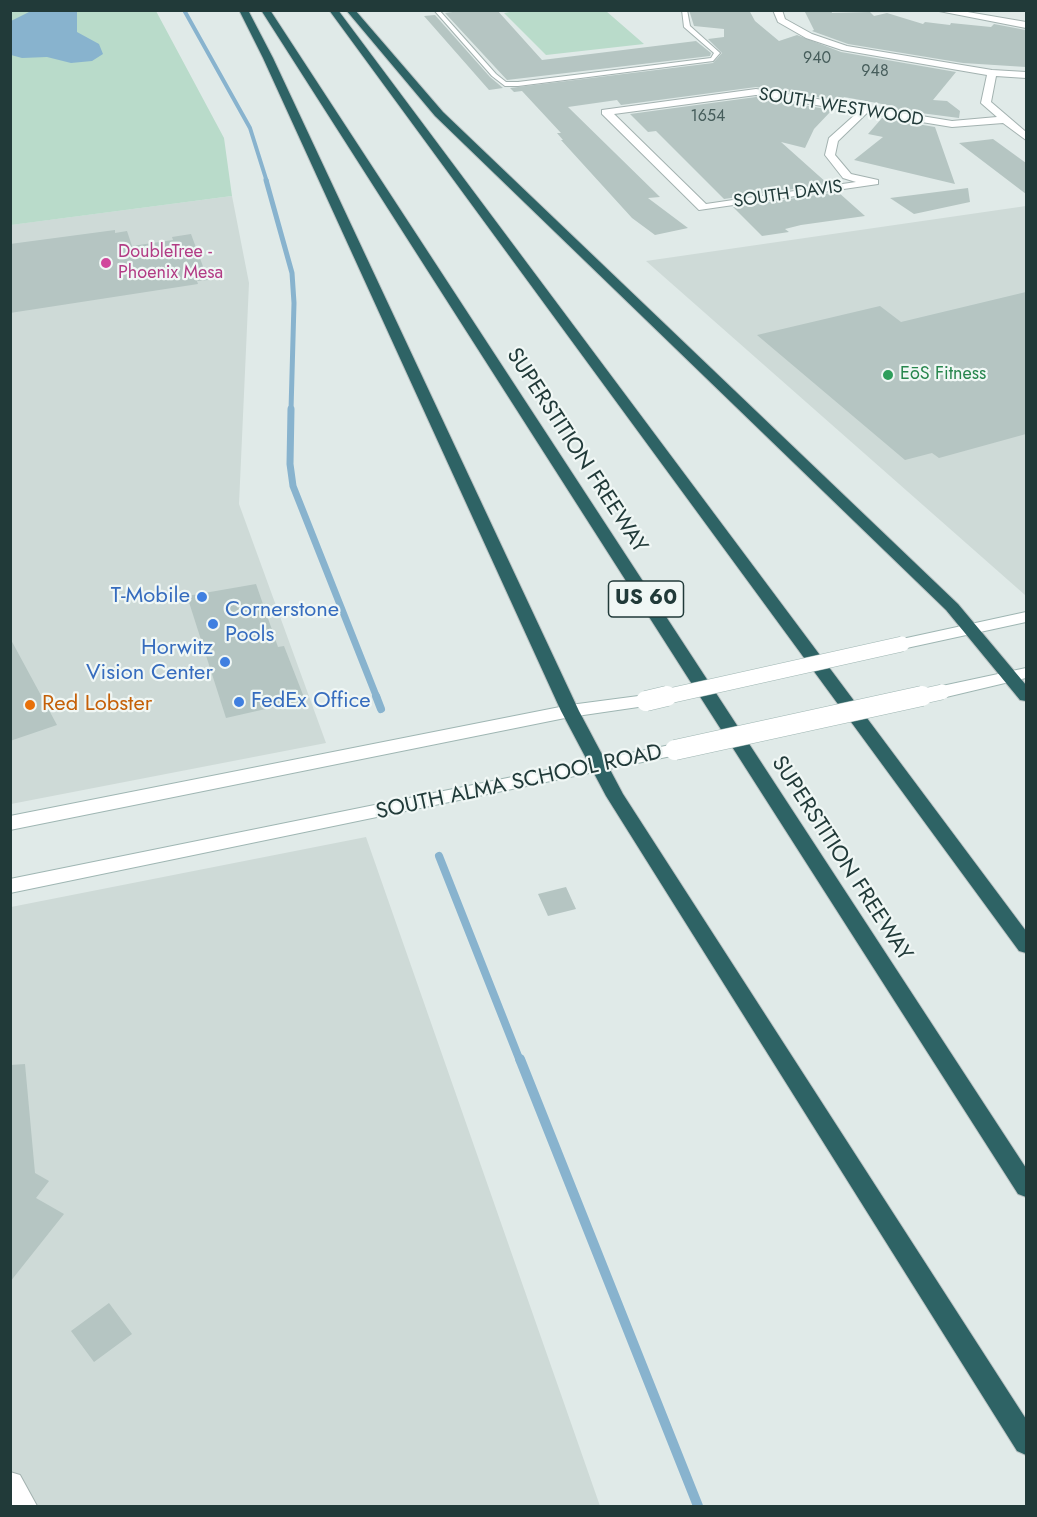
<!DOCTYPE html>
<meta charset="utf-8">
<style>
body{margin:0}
#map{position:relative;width:1037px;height:1517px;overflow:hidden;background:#e0eae8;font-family:Jost,sans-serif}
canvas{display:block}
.frame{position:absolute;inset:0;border:12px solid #213a39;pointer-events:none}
</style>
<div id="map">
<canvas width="1037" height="1517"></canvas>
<div class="frame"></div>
</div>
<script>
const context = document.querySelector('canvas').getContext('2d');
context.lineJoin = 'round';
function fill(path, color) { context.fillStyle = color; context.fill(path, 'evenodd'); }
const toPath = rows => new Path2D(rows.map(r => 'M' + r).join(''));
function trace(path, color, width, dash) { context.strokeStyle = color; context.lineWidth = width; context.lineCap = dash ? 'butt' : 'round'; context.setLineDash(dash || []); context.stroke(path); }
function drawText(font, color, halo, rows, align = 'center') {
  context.font = font + ' Jost,sans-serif'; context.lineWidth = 4.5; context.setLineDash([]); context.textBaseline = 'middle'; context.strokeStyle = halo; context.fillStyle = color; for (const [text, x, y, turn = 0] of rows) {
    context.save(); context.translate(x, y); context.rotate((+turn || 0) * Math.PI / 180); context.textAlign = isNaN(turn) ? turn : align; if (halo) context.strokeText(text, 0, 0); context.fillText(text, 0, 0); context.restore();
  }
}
const built = toPath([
 [232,196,249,283,239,504,326,743,11,804,10,225],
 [1026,206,1026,595,1025,595,646,261],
 [366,837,600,1506,11,1506,11,907]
]);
const green = toPath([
 [521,10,606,11,644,44,546,55,504,13],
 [10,11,156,11,224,138,232,196,11,225]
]);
const water = toPath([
 [31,11,77,11,77,32,99,44,103,54,92,61,71,63,47,57,22,58,11,55,11,21]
]);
const streamFar4 = toPath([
 [184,10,250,128,267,182]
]);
const streamFar3 = toPath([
 [266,180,292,273,294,303,291,410]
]);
const streamFar2 = toPath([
 [291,409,290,464,293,486,377,698]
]);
const streamFar1 = toPath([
 [376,696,381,709],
 [439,856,520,1061]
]);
const stream = toPath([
 [520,1059,698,1506]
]);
const building = toPath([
 [467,10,497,10,542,60,696,41,711,53,710,56,507,80,445,13],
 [689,10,749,10,755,21,779,41,797,35,841,52,956,72,933,100,947,101,960,111,959,118,890,109,893,106,844,97,841,101,756,87,621,105,617,100,568,107,660,197,648,198,688,228,655,235,632,218,561,140,563,140,557,133,561,133,522,91,514,92,510,88,713,63,722,53,708,39,724,37,724,29,694,26],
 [804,10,831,10,832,13,870,12,874,16,887,13,923,24,925,22,950,25,951,23,991,27,994,24,1026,30,1026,67,963,63,848,44,812,31,814,30],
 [435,15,490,77,503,88,489,90,424,16],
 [756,97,832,110,814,129,805,148,781,142,828,184,724,199,656,131,648,132,630,114],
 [882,118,935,127,955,184,854,160,883,137,868,134],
 [993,139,1026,163,1026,194,959,143],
 [968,188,970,202,914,214,890,198],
 [838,192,865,216,801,225,785,229,789,232,762,236,733,207],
 [115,230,115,233,127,231,132,246,173,240,172,237,191,234,208,280,197,281,198,284,10,313,10,244],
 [1026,292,1026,434,939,458,932,453,905,460,757,335,880,306,901,322],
 [256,584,278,647,284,646,305,700,226,718,187,596],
 [10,638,57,725,10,741],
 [566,887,576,909,548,916,538,894],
 [25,1064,35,1173,49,1181,36,1198,64,1214,10,1282,10,1065],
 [109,1303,132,1334,94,1362,71,1331]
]);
const lane = toPath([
 [434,10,439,10,496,74,506,82,518,82,711,58,714,53,684,27,682,10,687,10,690,26,720,53,713,61,518,86,505,86,492,76,434,10]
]);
const street = toPath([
 [773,10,782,10,785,19,812,34,847,46,992,70,1026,72,1026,78,996,76,991,102,1026,132,1026,140,1003,123,952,127,867,113,838,141,835,155,851,174,878,180,878,184,699,210,602,114,602,110,756,89,952,121,997,117,981,103,987,75,842,50,806,38,778,22,773,10],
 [756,95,858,112,829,138,825,155,843,178,856,182,706,204,614,114,756,95],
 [934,10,956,10,1026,22,1026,28,934,10],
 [10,1472,20,1475,37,1506,10,1506,10,1472]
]);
const secondary = toPath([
 [1026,612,1026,622,902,649,894,644,902,639,1026,612],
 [1026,668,1026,678,942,698,933,692,942,686,1026,668],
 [646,695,652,697,655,701,652,705,570,717,10,830,10,816,570,705,646,695],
 [675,744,681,746,684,750,681,754,10,893,10,879,675,744]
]);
const highway = toPath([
 [239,10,248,10,273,58,579,711,623,794,1026,1419,1026,1455,1017,1451,606,796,561,711,263,58,239,10],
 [261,10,270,10,1026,1168,1026,1197,1018,1194,261,10],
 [329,10,338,10,1026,931,1026,953,1019,951,329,10],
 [346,10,355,10,443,112,958,604,1026,685,1026,701,1020,700,946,610,435,116,346,10]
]);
const secondaryBridgeFar1 = toPath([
 [660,698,902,644],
 [915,698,942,692]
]);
const secondaryBridge = toPath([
 [646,701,667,696],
 [675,750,922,696]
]);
const markers = [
 [106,263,6,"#d1479c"],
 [888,375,6,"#2e9e5b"],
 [202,597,6,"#3f7fe0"],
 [213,624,6,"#3f7fe0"],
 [225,662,6,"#3f7fe0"],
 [239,702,6,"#3f7fe0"],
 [30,705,6,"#e8710a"]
];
const farNumbernames = [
 ["940",817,59],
 ["948",875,72],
 ["1654",708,117]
];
const farStreetnames = [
 ["SOUTH WESTWOOD",841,108,9],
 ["SOUTH DAVIS",788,195,-8]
];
const farHotelnames = [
 ["DoubleTree -",118,253],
 ["Phoenix Mesa",118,274]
];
const farLeisurenames = [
 ["EōS Fitness",900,375]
];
const shields = [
 [646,599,75]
];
const shieldNames = [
 ["US 60",646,599]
];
const streetNames = [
 ["SUPERSTITION FREEWAY",576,451,57],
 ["SOUTH ALMA SCHOOL ROAD",519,783,-12],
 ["SUPERSTITION FREEWAY",841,859,57]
];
const shopNames = [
 ["T-Mobile",190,597],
 ["Cornerstone",225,611,"left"],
 ["Pools",225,636,"left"],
 ["Horwitz",213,649],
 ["Vision Center",213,674],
 ["FedEx Office",251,702,"left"]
];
const foodNames = [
 ["Red Lobster",42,705]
];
fill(built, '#cedad7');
fill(green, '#b9dbca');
fill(water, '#88b3ce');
trace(streamFar4, '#88b3ce', 4);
trace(streamFar3, '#88b3ce', 5);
trace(streamFar2, '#88b3ce', 7);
trace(streamFar1, '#88b3ce', 8);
trace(stream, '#88b3ce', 10);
fill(building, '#b5c5c2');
trace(lane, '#a3b2b0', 2);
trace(street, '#a3b2b0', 2);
trace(secondary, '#9fb6b3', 2);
trace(highway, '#bcc4c4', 2);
fill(lane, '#fff');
fill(street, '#fff');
fill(secondary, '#fff');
fill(highway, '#2e6365');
trace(secondaryBridgeFar1, '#9fb6b3', 16, []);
trace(secondaryBridge, '#9fb6b3', 21, []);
trace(secondaryBridgeFar1, '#fff', 15);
trace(secondaryBridge, '#fff', 20);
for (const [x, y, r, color] of markers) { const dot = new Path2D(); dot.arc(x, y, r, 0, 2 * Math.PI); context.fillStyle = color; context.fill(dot); trace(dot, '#f0f7f5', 2); }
drawText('16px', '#465d5b', null, farNumbernames);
drawText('18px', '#213a39', '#f0f7f5', farStreetnames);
drawText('18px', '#b23c85', '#f0f7f5', farHotelnames, 'left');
drawText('18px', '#27864d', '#f0f7f5', farLeisurenames, 'left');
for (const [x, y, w] of shields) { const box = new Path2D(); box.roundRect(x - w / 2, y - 18, w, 36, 4.5); context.fillStyle = '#f0f7f5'; context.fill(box); trace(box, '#213a39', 1.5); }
drawText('bold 21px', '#213a39', null, shieldNames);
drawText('22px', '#213a39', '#f0f7f5', streetNames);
drawText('22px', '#366cbe', '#f0f7f5', shopNames, 'right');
drawText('22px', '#c56008', '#f0f7f5', foodNames, 'left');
</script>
